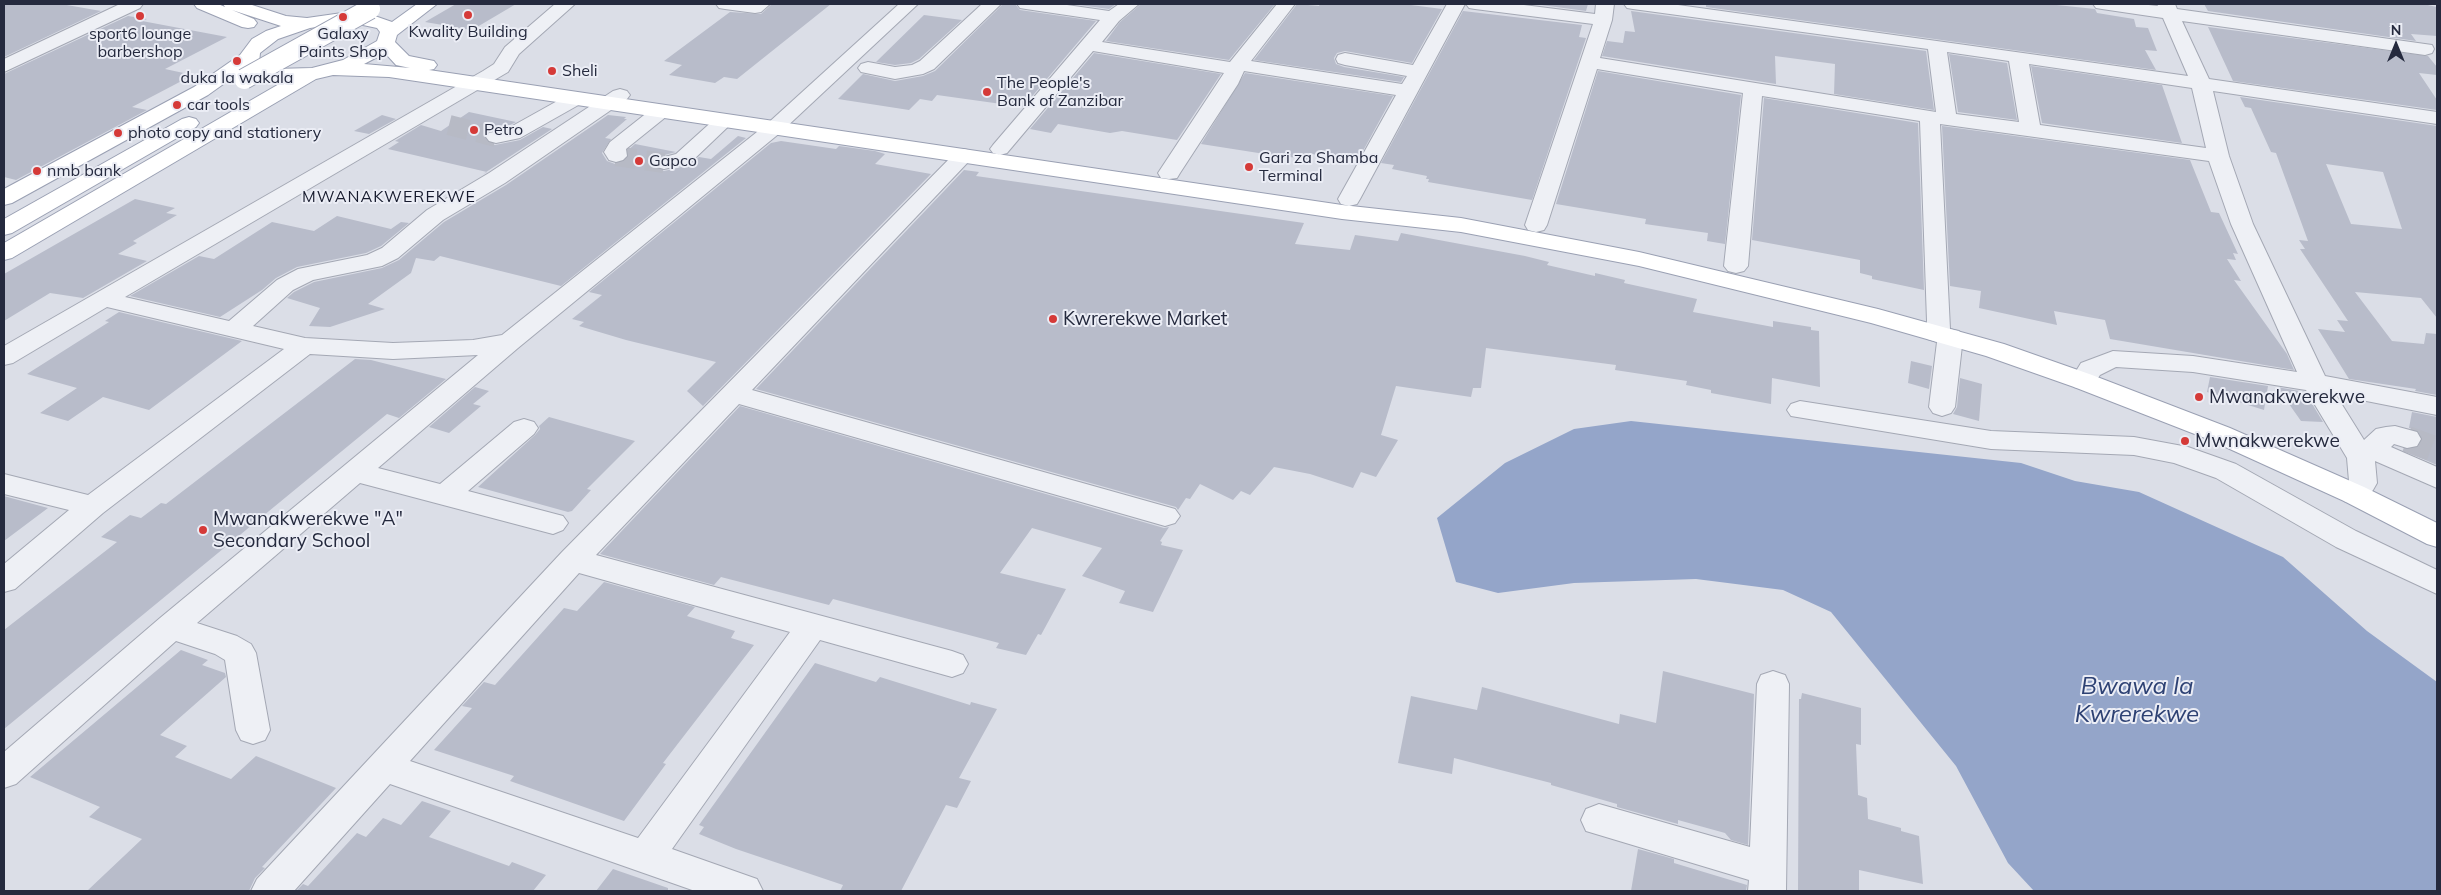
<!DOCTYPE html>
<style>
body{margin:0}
#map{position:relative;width:2441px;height:895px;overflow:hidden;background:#dbdee7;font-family:Mulish,sans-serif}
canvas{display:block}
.frame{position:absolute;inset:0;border:5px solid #252a3e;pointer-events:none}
.north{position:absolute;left:2371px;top:20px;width:50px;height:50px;-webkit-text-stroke:4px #ebedf5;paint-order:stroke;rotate:0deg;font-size:14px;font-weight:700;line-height:20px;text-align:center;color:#252a3e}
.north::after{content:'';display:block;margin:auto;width:18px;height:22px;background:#252a3e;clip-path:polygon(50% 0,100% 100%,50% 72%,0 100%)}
</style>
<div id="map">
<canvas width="2441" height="895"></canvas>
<div class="frame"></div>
<div class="north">N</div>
</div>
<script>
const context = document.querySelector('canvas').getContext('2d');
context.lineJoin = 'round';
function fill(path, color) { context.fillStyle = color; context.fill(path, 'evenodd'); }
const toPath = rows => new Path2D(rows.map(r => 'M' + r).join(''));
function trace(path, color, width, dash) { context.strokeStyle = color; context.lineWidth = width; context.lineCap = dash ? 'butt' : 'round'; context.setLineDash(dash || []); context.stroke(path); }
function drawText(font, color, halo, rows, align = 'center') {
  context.font = font + ' Mulish,sans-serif'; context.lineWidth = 4; context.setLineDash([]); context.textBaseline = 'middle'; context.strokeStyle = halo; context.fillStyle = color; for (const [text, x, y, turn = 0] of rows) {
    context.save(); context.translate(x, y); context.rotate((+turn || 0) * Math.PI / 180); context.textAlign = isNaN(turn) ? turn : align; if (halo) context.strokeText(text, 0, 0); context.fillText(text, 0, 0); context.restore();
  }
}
const water = toPath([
 [1631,421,2021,463,2075,481,2139,492,2283,557,2367,631,2437,682,2437,891,2034,891,2008,863,1956,766,1831,612,1783,590,1696,579,1574,583,1498,593,1456,582,1437,518,1505,463,1574,429]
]);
const building = toPath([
 [4,4,61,4,101,11,4,57],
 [456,4,516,4,472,30,425,22],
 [772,4,831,4,737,79,724,77,715,83,669,75,682,65,664,61,730,12,761,14],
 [1003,4,1015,4,1020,10,1096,21,1023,107,937,95,932,101,920,99,909,110,838,99,863,74,895,81,923,76,935,71],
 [1072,4,1116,4,1109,9],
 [1141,4,1275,4,1229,60,1106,41,1120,22],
 [1297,4,1319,6,1320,4,1403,4,1442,9,1412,63,1345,51,1337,53,1334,58,1336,64,1344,67,1404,77,1401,82,1254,60],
 [1534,4,1588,4,1586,11],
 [1706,4,2047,4,2095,9,2097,13,2134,19,2136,27,2148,28,2157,51,2145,50,2156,70,1706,7],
 [2204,4,2423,4,2437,7,2437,36,2411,34,2416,41,2208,11],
 [1463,11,1582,25,1579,37,1586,38,1532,200,1428,182,1429,179,1426,179,1427,176,1392,169,1394,165,1381,163],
 [1631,11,1926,51,1934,110,1834,94,1835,64,1775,56,1776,84,1602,56,1607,41,1623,43,1625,31,1635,32],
 [924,15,962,20,919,59,911,63,895,65,876,62],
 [128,16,147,19,142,21,227,37,165,69,193,75,132,107,147,110,16,180,4,177,4,74],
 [2208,27,2428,56,2437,67,2437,75,2419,73,2437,100,2437,110,2233,81],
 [1094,53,1221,74,1177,140,1122,131,1110,133,1058,124,1051,133,1030,129],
 [1949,54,2007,63,2017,120,1958,112],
 [2031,66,2162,85,2182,143,2042,123],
 [1598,71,1741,95,1725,244,1707,241,1708,233,1645,224,1646,219,1556,204],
 [1245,73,1393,96,1358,160,1350,158,1349,160,1312,154,1309,160,1284,156,1284,157,1201,144],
 [2240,97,2437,126,2437,318,2421,298,2355,292,2392,341,2424,344,2426,333,2437,334,2437,395,2415,391,2416,389,2349,379,2318,329,2345,332,2337,320,2348,321,2300,249,2305,249,2299,240,2308,241,2276,153,2271,152,2251,108,2245,107],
 [2326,164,2383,172,2402,229,2351,224],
 [1764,98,1918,123,1924,290,1872,279,1872,276,1860,273,1860,260,1752,240],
 [469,112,516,122,506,127,488,132,484,138,488,143,495,145,520,140,543,127,552,129,483,174,487,172,388,149,399,142,395,141,421,125,441,131],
 [382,115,396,119,369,134,354,131],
 [608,115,626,117,624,119,627,119,605,138,611,139,602,153,607,161,615,164,624,162,628,157,628,150,635,144,676,152,657,157,652,162,656,168,664,171,690,165,699,157,711,159,738,136,746,138,561,286,440,256,434,261,416,258,411,273,368,304,385,309,330,327,309,326,320,308,287,298,294,292,314,282,382,268,399,260,444,222,506,185],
 [1942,126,2190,160,2211,212,2219,213,2238,254,2233,253,2236,260,2227,259,2241,281,2234,280,2287,354,2294,370,2110,339,2105,320,2054,311,2057,325,1979,308,1981,291,1950,286],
 [781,141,836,149,839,146,875,151,885,154,875,164,931,174,703,406,687,391,716,362,626,340,579,326,584,322,572,319,602,295,589,292,771,143],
 [964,170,979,172,976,176,1304,223,1295,244,1350,250,1355,235,1398,241,1401,233,1525,256,1549,262,1547,265,1595,276,1595,273,1625,280,1624,283,1697,299,1693,312,1773,327,1773,321,1811,327,1811,330,1819,331,1820,387,1772,378,1771,404,1711,393,1711,390,1686,385,1687,381,1615,370,1616,365,1486,348,1481,388,1473,388,1471,397,1396,386,1381,435,1398,440,1376,477,1361,472,1353,488,1310,474,1274,467,1250,495,1241,491,1233,500,1200,484,1190,499,1186,498,1178,510,1176,507,756,389],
 [135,199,175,208,166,213,177,215,133,241,137,243,118,254,147,261,83,298,50,293,4,321,4,274],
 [337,216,391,229,401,222,409,223,381,246,366,253,297,267,276,278,262,290,220,317,130,296,199,256,214,259,272,222,314,231],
 [119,312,242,341,149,410,103,397,68,421,40,413,77,388,27,374,109,322,105,321],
 [355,359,371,360,446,379,399,418,387,414,4,729,4,630,117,542,101,537,130,515,141,518,161,503,166,504],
 [1911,361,1932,366,1929,389,1908,383],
 [2210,377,2268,386,2264,410,2207,392],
 [1960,378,1982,384,1979,421,1953,414,1957,407],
 [475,387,489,391,473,404,481,406,449,433,429,427],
 [2277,387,2305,392,2323,422,2301,421],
 [740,406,1164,528,1169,527,1160,541,1162,542,1161,545,1183,550,1153,612,1119,603,1125,591,1082,576,1102,548,1032,528,1000,573,1066,589,1041,635,1038,634,1026,655,996,648,999,643,833,599,829,605,721,577,714,585,600,554],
 [2412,412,2437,417,2437,465,2404,451,2417,448,2423,440,2419,431,2409,428],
 [549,417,635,441,587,489,591,490,572,511,568,512,478,487,535,435,540,429,539,426],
 [4,496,11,498,48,508,4,541],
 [604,582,695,607,687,616,735,631,731,638,754,645,663,763,666,764,624,821,510,781,514,776,434,750,472,708,462,706,484,682,495,685,564,608,577,611],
 [181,650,208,660,202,665,225,673,226,677,160,735,187,746,175,757,231,779,256,756,336,788,262,867,265,868,255,878,249,891,87,891,142,839,89,817,100,807,30,777],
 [815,663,876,682,880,677,970,705,971,702,997,709,959,778,971,781,957,808,946,805,901,891,840,891,843,885,736,849,699,834,704,827,699,825],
 [1663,671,1754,694,1748,845,1731,840,1725,833,1678,820,1678,824,1617,807,1617,804,1551,785,1551,783,1454,758,1452,774,1398,763,1411,696,1477,710,1482,687,1619,724,1620,714,1656,723],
 [1802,693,1861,708,1861,745,1856,744,1858,795,1867,798,1868,819,1901,828,1901,831,1919,836,1923,884,1859,870,1859,891,1798,891,1799,699,1801,699],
 [422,801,451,811,429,837,509,866,512,862,546,875,533,891,296,891,303,884,308,886,357,833,366,837,383,818,401,825],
 [1638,849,1674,859,1674,863,1747,885,1746,891,1631,891],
 [613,869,668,888,668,891,596,891]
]);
const minorTunnelFar1 = toPath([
 [449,125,496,137],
 [616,156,664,163]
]);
const minorTunnel = toPath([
 [2407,439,2437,450]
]);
const minor = toPath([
 [120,4,143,4,140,8,4,72,4,59,120,4],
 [555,4,575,4,519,54,508,72,125,297,229,321,277,280,298,269,367,255,382,248,427,210,489,173,613,91,620,89,627,91,630,95,627,99,505,183,443,220,398,258,382,266,313,280,293,290,253,326,305,338,393,343,473,340,502,335,767,124,899,4,918,4,781,132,518,348,378,468,440,484,514,422,524,419,534,422,538,428,534,434,468,491,563,516,568,523,563,530,553,534,360,483,197,623,237,636,251,644,256,653,270,730,265,740,253,744,241,740,236,730,225,660,215,654,176,641,16,784,4,788,4,752,160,618,478,355,393,359,310,354,103,513,15,589,4,592,4,564,69,510,4,494,4,474,88,495,284,349,107,307,13,363,4,365,4,346,483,71,494,64,505,47,555,4],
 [716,4,770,4,761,12,755,13,725,9,719,8,716,4],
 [982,4,1001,4,934,69,923,74,895,79,861,72,858,68,861,64,868,62,895,67,912,65,920,61,982,4],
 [1017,4,1060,4,1109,11,1119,4,1139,4,1119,21,1102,42,1230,62,1277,4,1295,4,1251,61,1402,84,1407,76,1345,65,1338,63,1336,59,1338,55,1345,53,1413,65,1447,4,1465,4,1360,199,1357,204,1349,206,1341,204,1338,199,1396,95,1244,71,1238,84,1180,173,1177,178,1169,179,1161,178,1158,173,1224,73,1093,51,1007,153,1000,155,993,153,990,149,993,145,1100,20,1026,9,1020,8,1017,4],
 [1466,4,1516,4,1595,14,1596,4,1614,4,1612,20,1600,58,1936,112,1928,49,1633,9,1627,8,1624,4,1671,4,2188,76,2163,18,2102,9,2096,8,2093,4,2139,4,2158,6,2157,4,2175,4,2177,9,2432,45,2434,49,2432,53,2425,55,2182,21,2209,79,2437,112,2437,124,2213,91,2229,156,2253,224,2325,376,2437,397,2437,415,2336,395,2364,440,2376,429,2386,427,2395,426,2417,432,2421,439,2417,446,2407,448,2394,444,2391,447,2437,467,2437,488,2375,461,2377,483,2373,490,2364,501,2354,504,2344,501,2340,494,2349,481,2347,458,2306,390,2193,372,2116,367,2100,375,2092,387,2083,389,2074,387,2070,381,2081,363,2113,351,2193,356,2297,372,2231,224,2209,161,1940,124,1950,329,1959,331,1963,337,1955,407,1951,413,1942,416,1933,413,1929,407,1937,342,1928,339,1925,334,1927,321,1920,121,1762,96,1748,266,1744,271,1736,273,1728,271,1724,266,1743,93,1597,69,1547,225,1544,230,1536,232,1528,230,1525,225,1593,24,1475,9,1469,8,1466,4],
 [1947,52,2009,61,2019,122,1956,114,1947,52],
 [2029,64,2192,88,2206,148,2040,125,2029,64],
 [575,93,582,95,585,99,582,103,520,138,496,143,489,141,486,137,489,133,507,129,568,95,575,93],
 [660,106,667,108,670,112,667,116,626,149,627,156,623,160,616,162,609,160,604,152,610,142,653,108,660,106],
 [724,115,731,117,734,121,690,163,664,169,657,167,653,163,657,159,676,154,717,117,724,115],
 [964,149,971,151,975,155,971,159,752,390,1175,509,1180,516,1175,523,1165,526,739,404,596,555,952,651,963,655,968,664,963,673,952,677,820,640,672,849,757,879,763,891,695,891,390,784,294,891,251,891,257,879,562,552,957,151,964,149],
 [579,573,790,632,638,838,410,761,579,573],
 [1800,401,1991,431,2134,437,2188,447,2236,464,2356,531,2437,570,2437,594,2336,547,2216,478,2174,463,2134,455,1991,449,1791,416,1787,410,1791,404,1800,401],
 [1773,671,1785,675,1789,684,1786,891,1748,891,1749,880,1586,831,1581,820,1586,809,1599,804,1750,847,1757,684,1761,675,1773,671]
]);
const major = toPath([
 [194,4,218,4,225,7,223,4,249,4,286,16,307,18,349,12,369,14,392,22,417,4,437,4,397,35,395,42,409,56,434,61,437,65,434,69,429,70,1342,205,1461,218,1639,252,1878,309,2004,344,2092,375,2230,428,2364,487,2437,523,2437,547,2427,544,2344,501,2210,440,2074,387,1986,356,1871,323,1639,266,1461,232,1342,219,389,77,333,75,316,79,12,258,4,260,4,243,286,80,273,81,243,70,208,95,12,203,4,205,4,189,194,87,240,55,252,39,266,31,281,26,232,10,254,19,257,23,254,27,248,28,242,27,197,8,194,4],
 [349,22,377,28,380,32,377,41,343,60,312,68,274,69,259,63,260,53,278,39,310,28,349,22],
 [385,53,396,65,410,68,364,64,385,53],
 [189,117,196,119,199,123,196,127,12,233,4,235,4,219,182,119,189,117]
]);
const majorBridge = toPath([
 [244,79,370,9]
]);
const markers = [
 [468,15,5,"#d53a38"],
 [140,16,5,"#d53a38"],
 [343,17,5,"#d53a38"],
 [237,61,5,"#d53a38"],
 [552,71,5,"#d53a38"],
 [987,92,5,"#d53a38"],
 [177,105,5,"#d53a38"],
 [474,130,5,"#d53a38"],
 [118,133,5,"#d53a38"],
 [639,161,5,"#d53a38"],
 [1249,167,5,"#d53a38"],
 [37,171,5,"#d53a38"],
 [1053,319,5,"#d53a38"],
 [2199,397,5,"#d53a38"],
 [2185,441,5,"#d53a38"],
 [203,530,5,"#d53a38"]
];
const farPoinames = [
 ["Kwality Building",468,32,"center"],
 ["sport6 lounge",140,34,"center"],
 ["barbershop",140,52,"center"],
 ["Galaxy",343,34,"center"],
 ["Paints Shop",343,52,"center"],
 ["Sheli",562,71],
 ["duka la wakala",237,78,"center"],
 ["The People's",997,83],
 ["Bank of Zanzibar",997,101],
 ["car tools",187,105],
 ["Petro",484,130],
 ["photo copy and stationery",128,133],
 ["Gari za Shamba",1259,158],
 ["Terminal",1259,176],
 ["Gapco",649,161],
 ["nmb bank",47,171]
];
const farNeighbourhoodnames = [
 ["MWANAKWEREKWE",389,197]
];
const poiNames = [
 ["Kwrerekwe Market",1063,319],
 ["Mwanakwerekwe",2209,397],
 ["Mwnakwerekwe",2195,441],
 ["Mwanakwerekwe \"A\"",213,519],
 ["Secondary School",213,541]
];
const nearWaternames = [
 ["Bwawa la",2137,687],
 ["Kwrerekwe",2137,715]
];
fill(water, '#94a5c9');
fill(building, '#b8bcca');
trace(minorTunnelFar1, '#b7bac5', 20, [20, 10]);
trace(minorTunnel, '#b7bac5', 26, [26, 13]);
trace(minor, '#a4a8b4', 2);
trace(major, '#9aa0b3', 2);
fill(minor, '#eef0f5');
fill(major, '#fff');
trace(majorBridge, '#9aa0b3', 22, []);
trace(majorBridge, '#fff', 20);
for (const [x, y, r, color] of markers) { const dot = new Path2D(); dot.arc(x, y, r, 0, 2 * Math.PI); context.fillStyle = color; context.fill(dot); trace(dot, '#ebedf5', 2); }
drawText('16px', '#252a3e', '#ebedf5', farPoinames, 'left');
context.letterSpacing = '1px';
drawText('16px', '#171b2e', '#ebedf5', farNeighbourhoodnames);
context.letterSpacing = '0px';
drawText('19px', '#252a3e', '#ebedf5', poiNames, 'left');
drawText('italic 24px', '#2d4173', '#ebedf5', nearWaternames);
</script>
